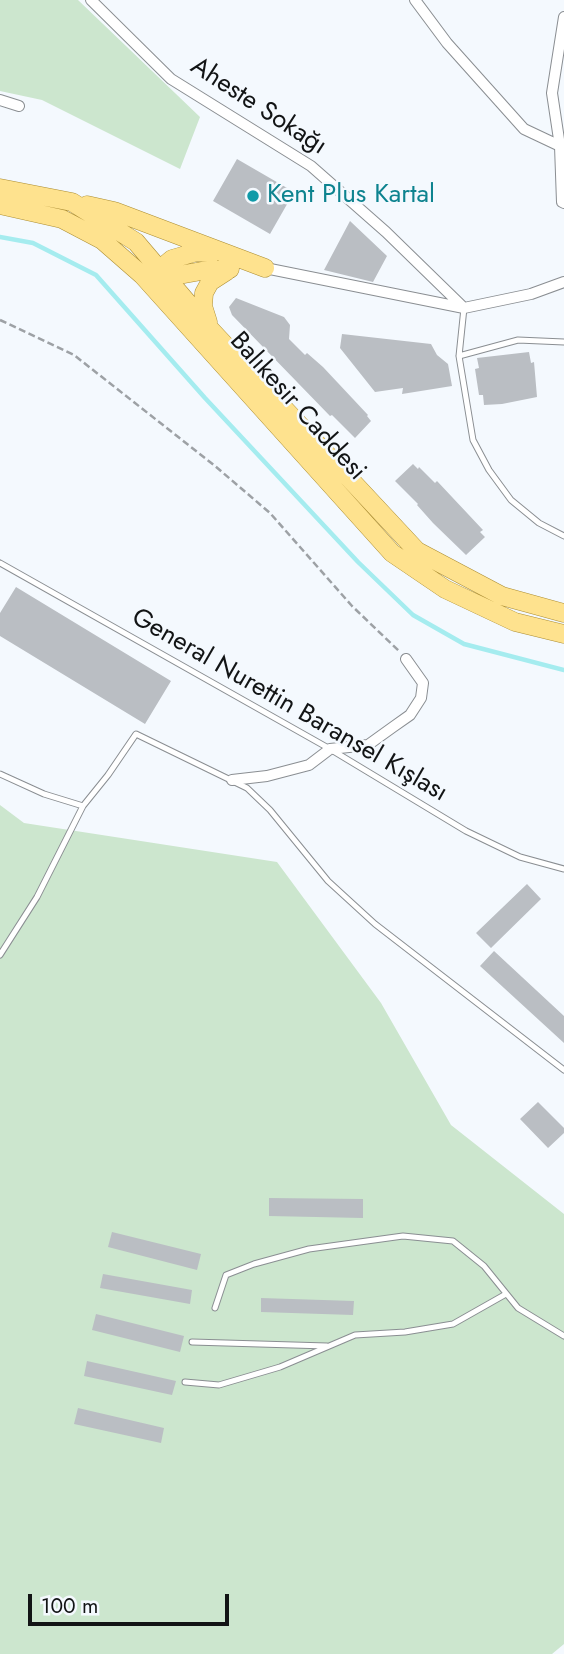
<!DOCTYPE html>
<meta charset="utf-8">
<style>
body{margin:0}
#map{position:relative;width:564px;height:1654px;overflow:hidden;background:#f4f9fe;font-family:Jost,sans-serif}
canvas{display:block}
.scale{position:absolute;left:28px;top:1594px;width:201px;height:32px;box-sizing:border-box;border:4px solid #121415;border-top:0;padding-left:9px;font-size:21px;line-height:24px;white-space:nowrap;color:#121415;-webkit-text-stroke:5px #f4f9fe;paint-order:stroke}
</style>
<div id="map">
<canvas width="564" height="1654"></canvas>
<div class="scale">100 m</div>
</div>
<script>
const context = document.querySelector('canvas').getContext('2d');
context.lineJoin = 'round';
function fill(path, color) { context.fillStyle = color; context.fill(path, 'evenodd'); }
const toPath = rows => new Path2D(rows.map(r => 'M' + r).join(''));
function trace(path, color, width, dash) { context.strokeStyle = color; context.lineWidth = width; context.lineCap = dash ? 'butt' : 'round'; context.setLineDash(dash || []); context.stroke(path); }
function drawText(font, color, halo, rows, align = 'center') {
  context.font = font + ' Jost,sans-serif'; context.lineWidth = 5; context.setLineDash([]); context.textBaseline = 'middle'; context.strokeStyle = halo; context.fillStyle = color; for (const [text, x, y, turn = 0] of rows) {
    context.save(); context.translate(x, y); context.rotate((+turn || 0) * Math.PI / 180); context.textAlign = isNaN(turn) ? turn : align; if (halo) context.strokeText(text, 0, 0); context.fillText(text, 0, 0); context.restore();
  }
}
const green = toPath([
 [0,0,78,0,200,117,180,169,42,100,0,91],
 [0,805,24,823,277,862,381,1003,451,1125,564,1214,564,1644,552,1654,0,1654]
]);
const stream = toPath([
 [0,237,33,243,96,275,205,398,358,562,413,615,464,644,564,670]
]);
const building = toPath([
 [237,159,294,192,270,234,213,201],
 [350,221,387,256,373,282,324,270],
 [236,298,284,317,290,325,289,339,305,355,307,353,323,367,368,415,367,416,371,421,355,438,332,415,330,416,232,315,229,307],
 [342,334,431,344,437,355,448,364,452,386,402,394,403,388,375,392,340,348],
 [529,352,531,363,534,362,537,397,502,404,484,405,483,395,479,395,475,369,479,368,477,358],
 [413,464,418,469,419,467,435,483,437,481,483,530,480,532,485,537,466,555,433,523,417,505,418,504,395,481],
 [16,587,171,681,145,724,0,636,0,613],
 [527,884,541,899,491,948,476,933],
 [494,951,564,1016,564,1043,480,966],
 [538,1102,564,1128,564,1133,548,1148,520,1119],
 [269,1198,363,1199,363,1218,269,1216],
 [112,1232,201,1254,197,1270,108,1247],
 [103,1274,192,1290,190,1304,100,1288],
 [261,1298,354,1301,353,1315,261,1312],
 [96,1314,184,1336,180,1352,92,1330],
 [87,1361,176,1381,172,1395,84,1376],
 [78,1408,164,1428,161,1443,74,1424]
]);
const path = toPath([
 [0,320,74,355,215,466,270,513,352,606,399,651]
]);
const service = toPath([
 [464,308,459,356,473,440,489,470,511,500,539,523,564,536],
 [459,356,518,340,564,342],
 [0,563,330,749,466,831,520,857,564,869],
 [0,774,44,794,83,806],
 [0,955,37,897,83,806,108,775,136,734,247,788,270,810,328,881,375,924,564,1070],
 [215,1308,226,1275,254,1264,309,1249,403,1236,453,1241,484,1266,518,1308,564,1336],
 [192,1342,327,1346],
 [185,1382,219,1385,280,1367,355,1335,405,1332,453,1324,506,1294]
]);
const minor = toPath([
 [91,0,171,79,311,166,386,232,464,308],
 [415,0,447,43,524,129,560,146],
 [564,17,552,93,560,146,562,202,564,203],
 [0,100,19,106],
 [265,268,464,308,531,294,564,282],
 [232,780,267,776,309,765,330,749,368,745,393,727,410,715,421,698,423,683,406,659]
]);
const primary = toPath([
 [0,188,72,202,136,242,210,329,417,551,502,596,564,613],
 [0,205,62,219,102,240,142,275,392,553,445,589,515,622,564,634],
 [87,205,114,211,265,268],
 [156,278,160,269,172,259,196,252,212,253],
 [157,279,207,270,230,269],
 [208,322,203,306,204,293,210,282,227,271]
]);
const markers = [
 [253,196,7,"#0f9aa8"]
];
const streetNames = [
 ["Aheste Sokağı",258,107,33],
 ["Balıkesir Caddesi",297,407,48],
 ["General Nurettin Baransel Kışlası",289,706,30]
];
const cultureNames = [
 ["Kent Plus Kartal",267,196]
];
fill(green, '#cce6ce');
trace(stream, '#a5ecef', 4.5);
fill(building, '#babec3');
trace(service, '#8a8e92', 7);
trace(minor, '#8a8e92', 12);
trace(primary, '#ab8d33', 19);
trace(path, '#9da1a5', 2.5, [7, 3.5]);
trace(service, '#fff', 5);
trace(minor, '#fff', 10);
trace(primary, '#fee28e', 18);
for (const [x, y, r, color] of markers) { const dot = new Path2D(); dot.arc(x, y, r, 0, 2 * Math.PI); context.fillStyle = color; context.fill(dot); trace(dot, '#f4f9fe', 2.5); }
drawText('26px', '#121415', '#f4f9fe', streetNames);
drawText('26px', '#0d838f', '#f4f9fe', cultureNames, 'left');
</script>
